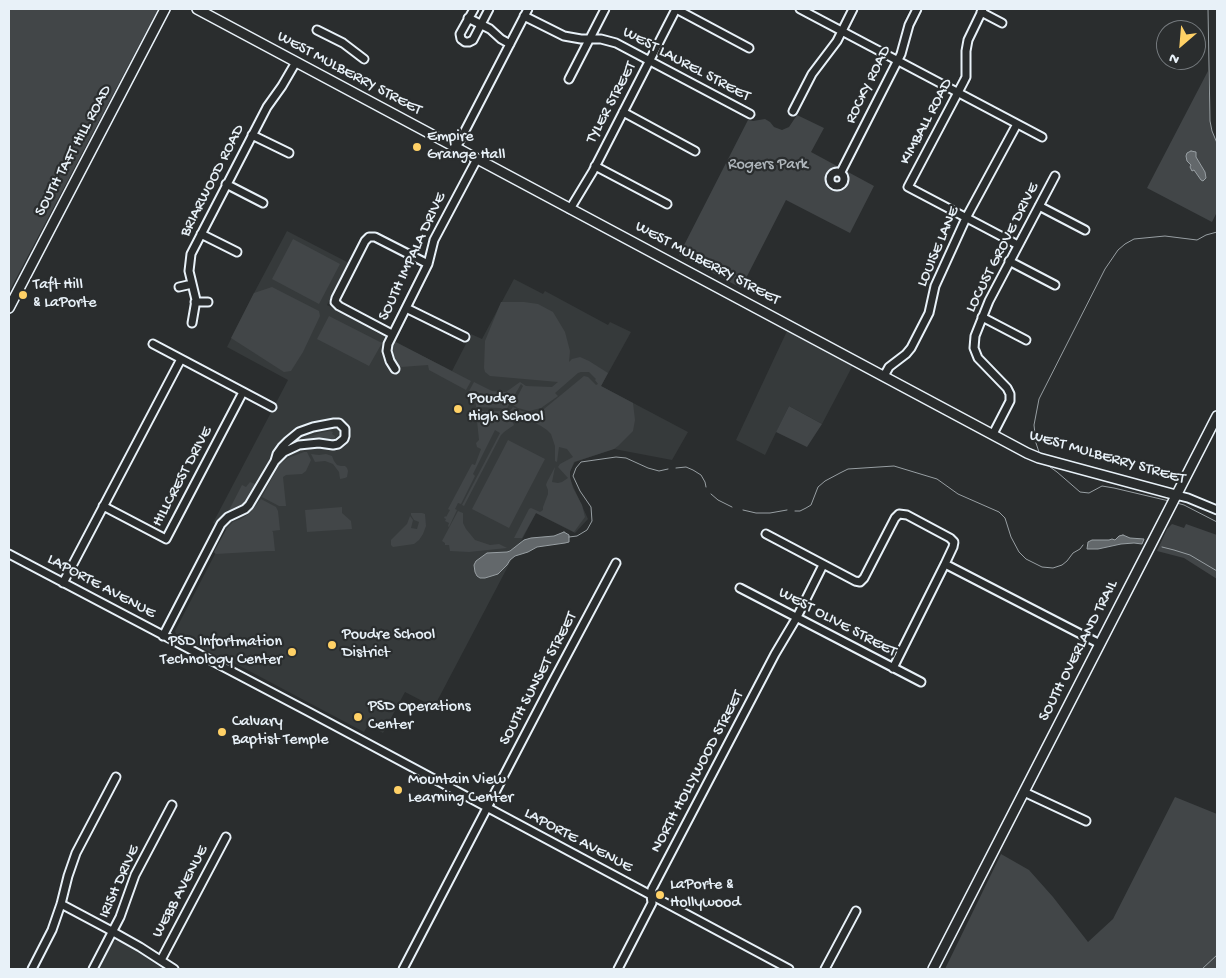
<!DOCTYPE html>
<style>
body{margin:0}
#map{position:relative;width:1226px;height:978px;overflow:hidden;background:#2a2d2e;font-family:"Gochi Hand",sans-serif}
canvas{display:block}
.frame{position:absolute;inset:0;border:10px solid #e8f1f8;pointer-events:none}
.north{position:absolute;left:1156px;top:20px;width:50px;height:50px;box-sizing:border-box;background:#2a2d2e;border:1px solid #767b7f;border-radius:50%;rotate:207deg;font-size:14px;font-weight:700;line-height:20px;text-align:center;color:#e8f1f8}
.north::after{content:'';display:block;margin:auto;width:18px;height:22px;background:#ffd166;clip-path:polygon(50% 0,100% 100%,50% 72%,0 100%)}
</style>
<div id="map">
<canvas width="1226" height="978"></canvas>
<div class="frame"></div>
<div class="north">N</div>
</div>
<script>
const context = document.querySelector('canvas').getContext('2d');
context.lineJoin = 'round';
function fill(path, color) { context.fillStyle = color; context.fill(path, 'evenodd'); }
const toPath = rows => new Path2D(rows.map(r => 'M' + r).join(''));
function trace(path, color, width, dash) { context.strokeStyle = color; context.lineWidth = width; context.lineCap = dash ? 'butt' : 'round'; context.setLineDash(dash || []); context.stroke(path); }
function drawText(font, color, halo, rows, align = 'center') {
  context.font = font + ' "Gochi Hand",sans-serif'; context.lineWidth = 4.5; context.setLineDash([]); context.textBaseline = 'middle'; context.strokeStyle = halo; context.fillStyle = color; for (const [text, x, y, turn = 0] of rows) {
    context.save(); context.translate(x, y); context.rotate((+turn || 0) * Math.PI / 180); context.textAlign = isNaN(turn) ? turn : align; if (halo) context.strokeText(text, 0, 0); context.fillText(text, 0, 0); context.restore();
  }
}
const built = toPath([
 [287,231,349,263,327,305,385,335,387,338,452,371,471,334,482,339,514,279,543,294,545,291,608,325,610,322,631,332,601,386,688,432,672,460,614,449,575,462,568,475,588,519,575,533,536,513,434,707,405,692,383,733,368,725,364,732,221,656,217,656,176,634,175,631,215,554,214,552,226,530,213,523,288,380,227,347,254,293],
 [787,331,853,365,822,424,789,406,765,455,736,440],
 [115,941,118,941,138,952,163,969,99,969,113,942]
]);
const green = toPath([
 [9,9,158,9,9,292],
 [1208,71,1210,121,1212,131,1217,143,1217,212,1212,222,1147,188],
 [797,115,824,128,811,152,874,186,850,233,786,200,741,288,679,255,748,120,753,121,765,119,770,122,774,127,782,130,789,127],
 [293,239,340,264,319,304,272,279],
 [272,287,319,311,320,316,303,352,291,371,284,372,231,338,254,293],
 [501,302,524,302,538,304,553,312,565,332,570,351,569,362,572,359,580,357,589,361,608,373,601,386,633,403,635,420,633,431,618,446,614,449,574,462,570,472,570,477,573,488,582,505,585,517,574,532,536,513,522,538,514,538,529,509,531,508,540,512,543,510,543,507,548,494,548,490,546,485,547,482,555,467,552,482,558,483,562,482,568,478,558,467,560,464,573,457,567,449,559,447,557,462,555,461,555,446,551,434,547,430,541,426,529,420,524,420,516,422,510,411,513,407,522,411,527,412,533,412,544,409,584,376,588,377,596,385,598,384,595,380,596,379,589,372,581,372,578,373,555,393,558,396,541,408,529,411,518,408,513,405,523,386,521,384,506,410,500,408,476,407,475,394,469,391,474,382,492,391,506,392,520,382,526,386,552,387,558,382,490,376,485,372,484,368,485,341],
 [329,316,382,343,369,366,317,339],
 [392,340,471,381,466,390,429,370,428,365,401,367,399,366,394,362,391,355,390,346],
 [789,406,822,424,807,447,776,432],
 [476,411,500,411,511,417,514,425,504,432,501,435,464,506,462,505,500,433,495,430,473,474,475,476,461,504,458,503,455,509,457,510,449,527,448,526,449,523,445,521,446,519,444,518,445,516,446,517,450,510,448,509,472,464,475,465,481,449,477,447,476,443,479,440],
 [330,431,333,432,332,434,335,436,335,442,322,439,305,440,304,439,320,433],
 [508,440,545,459,509,528,472,509],
 [304,452,307,452,311,460,306,471,302,474,286,475,283,477,286,506,279,506,262,497,279,465,288,458],
 [311,454,319,455,326,454,332,456,334,461,337,465,341,466,345,466,347,468,348,471,347,477,345,478,340,479,339,472,333,464,325,461,315,462],
 [250,482,255,484,256,487,249,500,238,508,228,512,242,485,246,487],
 [261,499,276,507,278,511,280,530,272,531,273,532,275,551,268,551,216,554,214,552,227,528,233,522,241,519,250,513],
 [342,507,342,513,351,521,352,529,307,532,305,510],
 [458,511,463,513,463,523,466,529,475,540,490,545,499,544,507,548,469,552,450,551,449,545,445,545,445,543,442,541],
 [411,513,422,513,425,514,426,526,423,534,419,540,414,544,393,547,391,545,391,540,407,524,410,516,413,520,411,528,417,529,419,522,414,520,411,515],
 [1172,524,1184,528,1186,524,1217,535,1217,579,1184,558,1157,551,1167,529],
 [1175,797,1217,814,1217,969,945,969,1001,854,1029,870,1053,897,1088,942,1113,919]
]);
const water = toPath([
 [1191,151,1196,152,1196,157,1205,172,1206,178,1203,181,1201,180,1194,170,1192,171,1190,167,1191,165,1187,161,1186,156,1187,153,1191,151],
 [564,532,569,535,569,542,565,543,537,547,528,552,515,556,510,560,507,565,498,574,485,578,480,578,477,576,475,572,474,565,476,561,487,553,507,552,510,551,524,540,531,538,554,536,564,532],
 [1123,535,1130,538,1144,539,1142,544,1134,543,1121,544,1098,549,1087,549,1088,542,1092,540,1109,540,1112,539,1115,540,1119,536,1123,535]
]);
const stream = toPath([
 [1208,9,1210,121,1212,131,1217,143],
 [1040,455,1036,443,1034,425,1039,399,1105,269,1118,250,1125,244,1134,239,1165,236,1197,240,1206,235,1217,232],
 [1046,464,1057,472,1080,492,1089,493,1102,486,1114,488,1169,501],
 [676,468,686,467,693,470,701,475,705,482,706,487],
 [711,494,718,500,732,507],
 [1177,503,1184,505,1217,522],
 [743,510,756,513,770,513,787,510],
 [795,511,800,511,806,508,811,505,818,487,825,481,840,473,848,469,894,466,937,479,958,494,999,512,1005,518,1011,537,1019,552,1026,559,1042,567,1053,568,1062,565,1067,561,1073,553,1080,549,1083,545],
 [569,537,577,536,587,530,592,521,591,507,580,491,573,476,576,468,581,462,616,457,626,458,648,468,659,471,668,469],
 [1162,547,1174,550,1190,555,1217,571],
 [1202,969,1217,955]
]);
const minor = toPath([
 [474,9,460,34,461,39,465,42,469,42,473,40,489,9],
 [676,9,749,48],
 [800,9,1042,137],
 [983,9,968,40,966,51,966,77,964,81,908,187,1018,245],
 [981,12,1002,23],
 [524,16,564,36,581,39,601,39,616,43,750,114],
 [468,18,490,29,501,39,510,44],
 [317,30,343,43,364,59],
 [569,79,605,9],
 [793,111,812,74,837,41,853,9],
 [623,112,695,151],
 [252,135,289,153],
 [456,148,528,9],
 [595,166,667,204],
 '830 179a7 7 0 1 1 14 0a7 7 0 1 1-14 0Z',
 [841,172,901,54,909,25,917,9],
 [226,184,263,203],
 [1039,206,1085,230],
 [570,209,593,171,676,9],
 [201,234,237,252],
 [1009,261,1055,285],
 [179,287,192,284],
 [195,302,208,302],
 [406,308,465,337],
 [982,317,1026,340],
 [192,323,196,300,189,271,191,254,267,107,282,86,296,62],
 [392,334,339,306,335,302,336,298,365,241,369,237,375,237,428,264],
 [153,344,272,407],
 [395,369,390,361,387,351,388,344,428,264,434,240,477,159],
 [884,376,889,367,906,354,911,348,929,313,935,286,966,218,1017,124],
 [993,434,1010,401,1010,394,1007,388,978,358,974,348,975,336,989,301,1055,176],
 [1176,495,1188,498,1217,510],
 [103,506,166,539,243,392],
 [766,534,855,581,860,582,864,578,895,518,899,514,907,515,950,538,954,542,953,547,945,564,893,668],
 [9,554,309,712,789,969],
 [945,564,1100,644],
 [63,583,181,359],
 [740,588,921,682],
 [163,636,221,524,228,517,245,509,249,505,275,461,277,454,282,447,288,441,299,432,313,427,334,423,339,423,345,429,345,436,344,439,338,444,333,445,319,443,299,445,284,452,275,461],
 [1024,792,1086,821],
 [61,904,108,929,140,947,174,969],
 [161,960,226,837],
 [32,969,52,930,61,904,68,876,76,853,116,777],
 [93,969,120,917,135,875,172,805],
 [403,969,551,685,616,563],
 [618,969,652,903,651,895,652,889,775,654,797,617,823,565],
 [825,969,856,911]
]);
const major = toPath([
 [197,9,1027,453,1039,458,1176,495],
 [9,308,165,9],
 [933,969,1217,416]
]);
const markers = [
 [417,147,5,"#ffd166"],
 [23,295,5,"#ffd166"],
 [458,409,5,"#ffd166"],
 [332,645,5,"#ffd166"],
 [292,652,5,"#ffd166"],
 [358,717,5,"#ffd166"],
 [222,732,5,"#ffd166"],
 [398,790,5,"#ffd166"],
 [660,895,5,"#ffd166"]
];
const streetNames = [
 ["WEST LAUREL STREET",686,65,28],
 ["WEST MULBERRY STREET",349,74,28],
 ["ROCKY ROAD",869,85,-64],
 ["TYLER STREET",612,103,-62],
 ["KIMBALL ROAD",927,122,-62],
 ["SOUTH TAFT HILL ROAD",74,151,-62],
 ["BRIARWOOD ROAD",213,181,-63],
 ["LOUISE LANE",939,247,-67],
 ["LOCUST GROVE DRIVE",1003,248,-63],
 ["SOUTH IMPALA DRIVE",413,257,-65],
 ["WEST MULBERRY STREET",707,264,28],
 ["WEST MULBERRY STREET",1107,458,16],
 ["HILLCREST DRIVE",183,477,-62],
 ["LAPORTE AVENUE",101,587,28],
 ["WEST OLIVE STREET",837,623,28],
 ["SOUTH OVERLAND TRAIL",1079,651,-63],
 ["SOUTH SUNSET STREET",539,679,-62],
 ["NORTH HOLLYWOOD STREET",698,772,-62],
 ["LAPORTE AVENUE",578,841,28],
 ["IRISH DRIVE",120,882,-66],
 ["WEBB AVENUE",181,892,-62]
];
const poiNames = [
 ["Empire",427,138],
 ["Grange Hall",427,156],
 ["Taft Hill",33,286],
 ["& LaPorte",33,304],
 ["Poudre",468,400],
 ["High School",468,418],
 ["Poudre School",342,636],
 ["District",342,654],
 ["PSD Infortmation",282,643,"right"],
 ["Technology Center",282,661,"right"],
 ["PSD Operations",368,708],
 ["Center",368,726],
 ["Calvary",232,723],
 ["Baptist Temple",232,741],
 ["Mountain View",408,781],
 ["Learning Center",408,799],
 ["LaPorte &",670,886],
 ["Hollywood",670,904]
];
const parkNames = [
 ["Rogers Park",768,166]
];
fill(built, '#363a3b');
fill(green, '#424648');
fill(water, '#63686b');
trace(water, '#989fa3', 1);
trace(stream, '#989fa3', 1);
trace(minor, '#e8f1f8', 11);
trace(major, '#e8f1f8', 12);
trace(minor, '#2a2d2e', 7);
trace(major, '#2a2d2e', 9);
for (const [x, y, r, color] of markers) { const dot = new Path2D(); dot.arc(x, y, r, 0, 2 * Math.PI); context.fillStyle = color; context.fill(dot); trace(dot, '#2a2d2e', 2); }
drawText('16px', '#e8f1f8', '#2a2d2e', streetNames);
drawText('16px', '#e8f1f8', '#2a2d2e', poiNames, 'left');
drawText('16px', '#aeb5ba', '#2a2d2e', parkNames);
</script>
